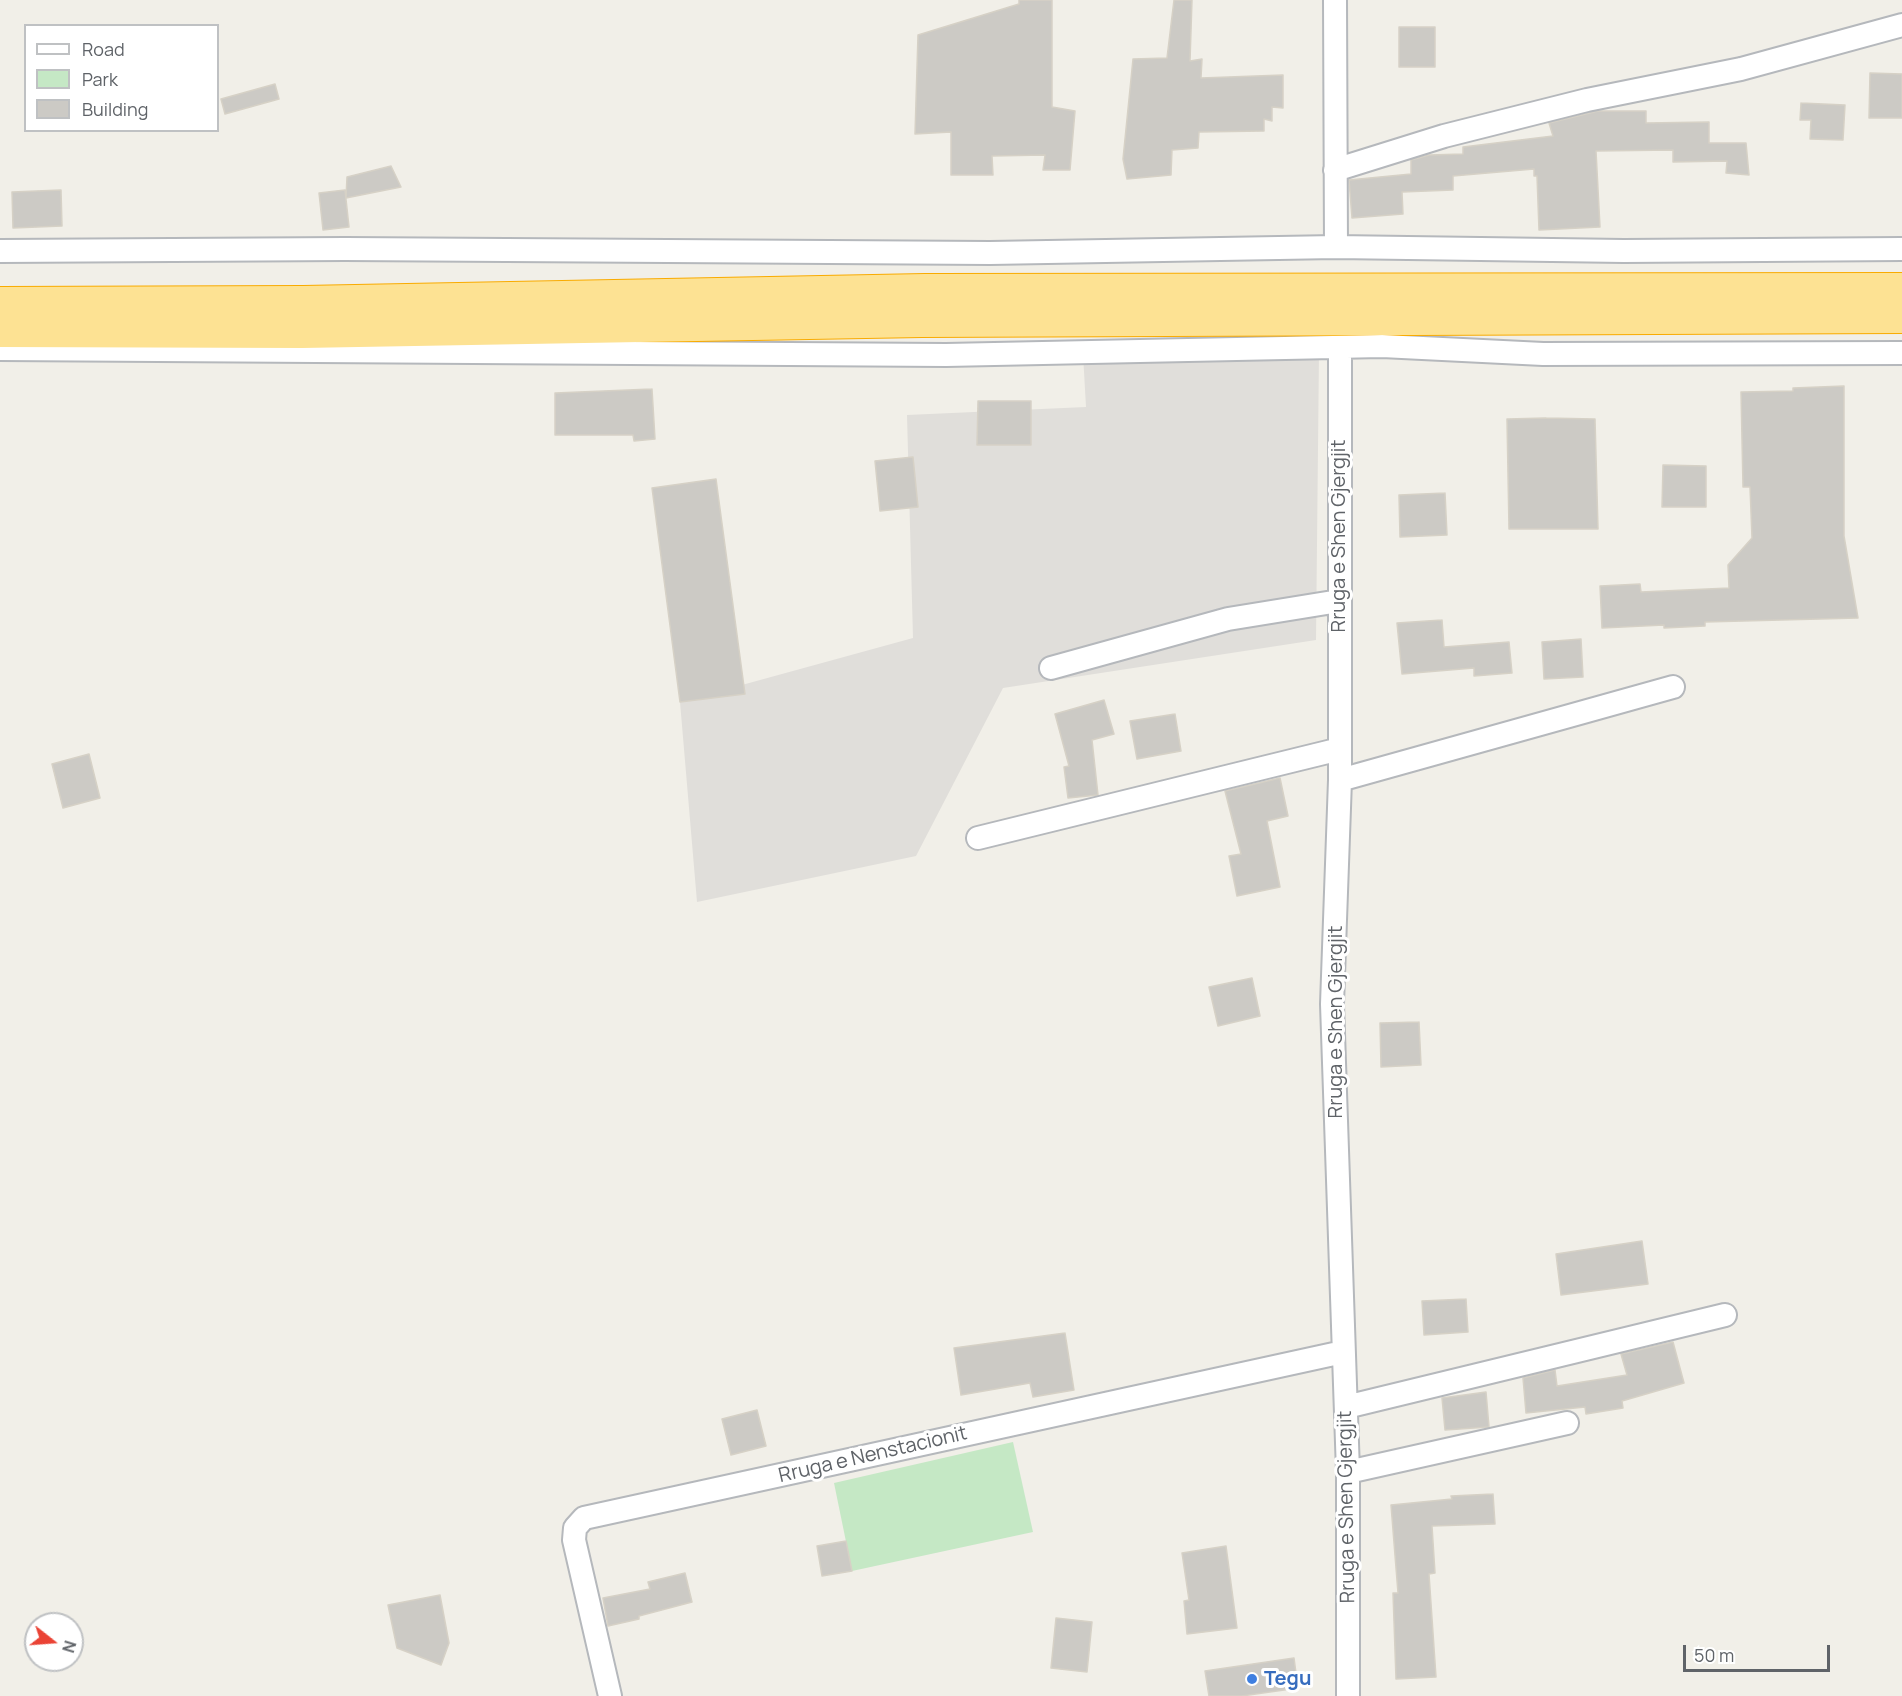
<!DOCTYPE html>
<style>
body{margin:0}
#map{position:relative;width:1902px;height:1696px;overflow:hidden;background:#f1efe8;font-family:Manrope,sans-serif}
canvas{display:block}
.legend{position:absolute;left:24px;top:24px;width:195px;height:108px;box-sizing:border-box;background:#fff;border:2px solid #bfc1c3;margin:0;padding:8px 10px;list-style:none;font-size:18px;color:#5f6368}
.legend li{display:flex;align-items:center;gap:12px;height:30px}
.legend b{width:30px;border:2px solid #bfc1c3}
.north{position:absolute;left:24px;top:1612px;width:60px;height:60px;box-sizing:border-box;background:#fff;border:2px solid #bfc1c3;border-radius:50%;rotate:107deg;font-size:16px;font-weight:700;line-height:24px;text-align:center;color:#5f6368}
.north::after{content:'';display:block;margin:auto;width:21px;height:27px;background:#ea4335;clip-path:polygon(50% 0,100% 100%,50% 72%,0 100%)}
.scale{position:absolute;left:1683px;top:1645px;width:147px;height:27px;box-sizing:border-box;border:3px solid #5f6368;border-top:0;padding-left:8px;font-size:18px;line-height:21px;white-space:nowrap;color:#5f6368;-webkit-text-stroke:4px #fff;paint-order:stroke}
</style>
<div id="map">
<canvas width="1902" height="1696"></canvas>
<ul class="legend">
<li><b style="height:8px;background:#fff"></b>Road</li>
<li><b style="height:16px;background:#c5e8c5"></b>Park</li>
<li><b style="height:16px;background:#cccac5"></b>Building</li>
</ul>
<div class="north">N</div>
<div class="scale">50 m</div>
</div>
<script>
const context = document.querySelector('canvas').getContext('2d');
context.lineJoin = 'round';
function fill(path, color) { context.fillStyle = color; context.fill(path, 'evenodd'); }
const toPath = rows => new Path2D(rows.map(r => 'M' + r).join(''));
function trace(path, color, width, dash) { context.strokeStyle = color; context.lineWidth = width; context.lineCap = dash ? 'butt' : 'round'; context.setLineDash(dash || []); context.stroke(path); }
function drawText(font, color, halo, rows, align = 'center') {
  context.font = font + ' Manrope,sans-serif'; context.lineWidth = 6; context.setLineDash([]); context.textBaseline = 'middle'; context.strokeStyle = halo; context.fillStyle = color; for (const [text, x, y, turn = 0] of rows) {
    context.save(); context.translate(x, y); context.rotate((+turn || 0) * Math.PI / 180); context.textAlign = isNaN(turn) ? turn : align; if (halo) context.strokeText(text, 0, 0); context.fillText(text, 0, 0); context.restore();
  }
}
const industrial = toPath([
 [1319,352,1316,640,1003,688,916,856,697,902,680,702,913,638,907,415,1086,407,1083,354]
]);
const green = toPath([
 [1013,1442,1033,1532,852,1571,834,1483]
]);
const building = toPath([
 [1019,0,1052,0,1052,107,1075,111,1070,170,1043,170,1045,155,992,156,993,175,951,175,951,132,915,134,918,35,1019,4,1019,0],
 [1174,0,1192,0,1190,61,1202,59,1201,78,1283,75,1283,108,1272,107,1272,121,1264,119,1264,131,1199,132,1198,148,1172,150,1171,175,1127,179,1123,159,1133,59,1167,58,1174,0],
 [1399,27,1435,27,1435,67,1399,67,1399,27],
 [1870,73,1902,74,1902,118,1869,118,1870,73],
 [275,84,279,99,225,114,221,99,275,84],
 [1801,103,1845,105,1843,140,1810,139,1811,120,1800,120,1801,103],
 [1598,111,1646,111,1646,123,1709,122,1709,143,1746,143,1749,175,1726,173,1727,161,1673,162,1673,150,1596,151,1600,227,1539,230,1537,176,1534,176,1534,169,1453,176,1453,190,1402,192,1403,214,1352,218,1349,180,1411,174,1411,160,1429,155,1463,154,1463,147,1553,136,1549,123,1598,111],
 [391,166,401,187,346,198,347,177,391,166],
 [61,190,62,226,13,228,12,192,61,190],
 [345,190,349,227,323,230,319,193,345,190],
 [1844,386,1844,536,1858,618,1705,622,1705,626,1664,628,1664,625,1602,628,1600,586,1640,584,1641,592,1729,588,1728,565,1752,538,1750,487,1743,487,1741,392,1793,391,1793,388,1844,386],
 [652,389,655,439,634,441,633,435,555,435,555,393,652,389],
 [978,401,1031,401,1031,445,977,445,978,401],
 [1546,418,1595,419,1598,529,1509,529,1507,419,1546,418],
 [913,457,918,507,880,511,875,461,913,457],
 [1663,465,1706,466,1706,507,1662,507,1663,465],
 [716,479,745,694,680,702,652,488,716,479],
 [1445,493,1447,535,1400,537,1399,495,1445,493],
 [1442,620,1444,647,1509,642,1512,673,1474,676,1474,668,1402,674,1397,623,1442,620],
 [1581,639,1583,677,1544,679,1542,642,1581,639],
 [1104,700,1114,734,1092,740,1098,795,1068,798,1064,767,1069,766,1055,714,1104,700],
 [1175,714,1181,751,1137,759,1130,721,1175,714],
 [89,754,100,798,63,808,52,764,89,754],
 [1280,778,1288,816,1267,821,1280,887,1237,896,1229,856,1241,854,1225,791,1280,778],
 [1252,978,1260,1016,1218,1026,1209,987,1252,978],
 [1419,1022,1421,1065,1381,1067,1380,1023,1419,1022],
 [1642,1241,1648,1284,1561,1295,1556,1254,1642,1241],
 [1466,1299,1468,1332,1424,1335,1422,1301,1466,1299],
 [1065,1333,1074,1390,1033,1397,1030,1383,961,1395,954,1348,1065,1333],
 [1673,1342,1684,1383,1622,1401,1623,1408,1586,1414,1585,1407,1526,1413,1523,1378,1555,1370,1557,1386,1627,1375,1621,1354,1673,1342],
 [1486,1392,1489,1427,1445,1430,1442,1398,1486,1392],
 [757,1410,766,1446,731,1455,722,1419,757,1410],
 [1493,1494,1495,1524,1432,1526,1435,1573,1429,1574,1436,1677,1396,1679,1393,1593,1398,1593,1391,1505,1452,1499,1451,1496,1493,1494],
 [846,1541,852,1571,822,1576,817,1546,846,1541],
 [1226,1546,1237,1628,1187,1634,1184,1601,1189,1600,1182,1553,1226,1546],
 [685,1573,692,1602,639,1616,639,1619,608,1626,603,1598,650,1589,648,1582,685,1573],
 [440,1595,449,1643,441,1665,397,1648,388,1605,440,1595],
 [1056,1618,1092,1622,1087,1672,1051,1668,1056,1618],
 [1294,1658,1298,1688,1242,1696,1209,1696,1205,1671,1294,1658]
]);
const minor = toPath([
 [1335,0,1336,247],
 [1335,170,1444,136,1587,100,1741,69,1902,25],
 [0,251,345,249,990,253,1336,247,1624,251,1902,249],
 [1340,347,1340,780,1332,1004,1348,1472,1348,1696],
 [0,349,946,355,1382,346,1543,354,1902,353],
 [1051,668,1228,619,1339,601],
 [1340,780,1673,687],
 [978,838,1340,749],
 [1346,1407,1725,1315],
 [1348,1472,1567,1423],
 [610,1696,574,1540,575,1528,584,1518,1343,1352]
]);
const highway = toPath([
 [0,303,303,302,925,290,1902,289],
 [0,331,302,332,922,321,1902,317]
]);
const markers = [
 [1252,1679,6,"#3f7fe0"]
];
const streetNames = [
 ["Rruga e Shen Gjergjit",1339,536,-90],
 ["Rruga e Shen Gjergjit",1336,1022,-90],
 ["Rruga e Nenstacionit",873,1455,-13],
 ["Rruga e Shen Gjergjit",1347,1507,-91]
];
const shopNames = [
 ["Tegu",1264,1679]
];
fill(industrial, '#e0deda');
fill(green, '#c5e8c5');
fill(building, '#cccac5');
trace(building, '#d6d1c6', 1.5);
trace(minor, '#b5b8bc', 26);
trace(highway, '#f9ab00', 34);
trace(minor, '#fff', 22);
trace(highway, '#fde293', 32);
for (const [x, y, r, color] of markers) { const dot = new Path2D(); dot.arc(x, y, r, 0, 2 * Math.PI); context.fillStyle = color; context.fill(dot); trace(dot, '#fff', 2); }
drawText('20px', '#5f6368', '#fff', streetNames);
drawText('bold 20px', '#366cbe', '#fff', shopNames, 'left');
</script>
